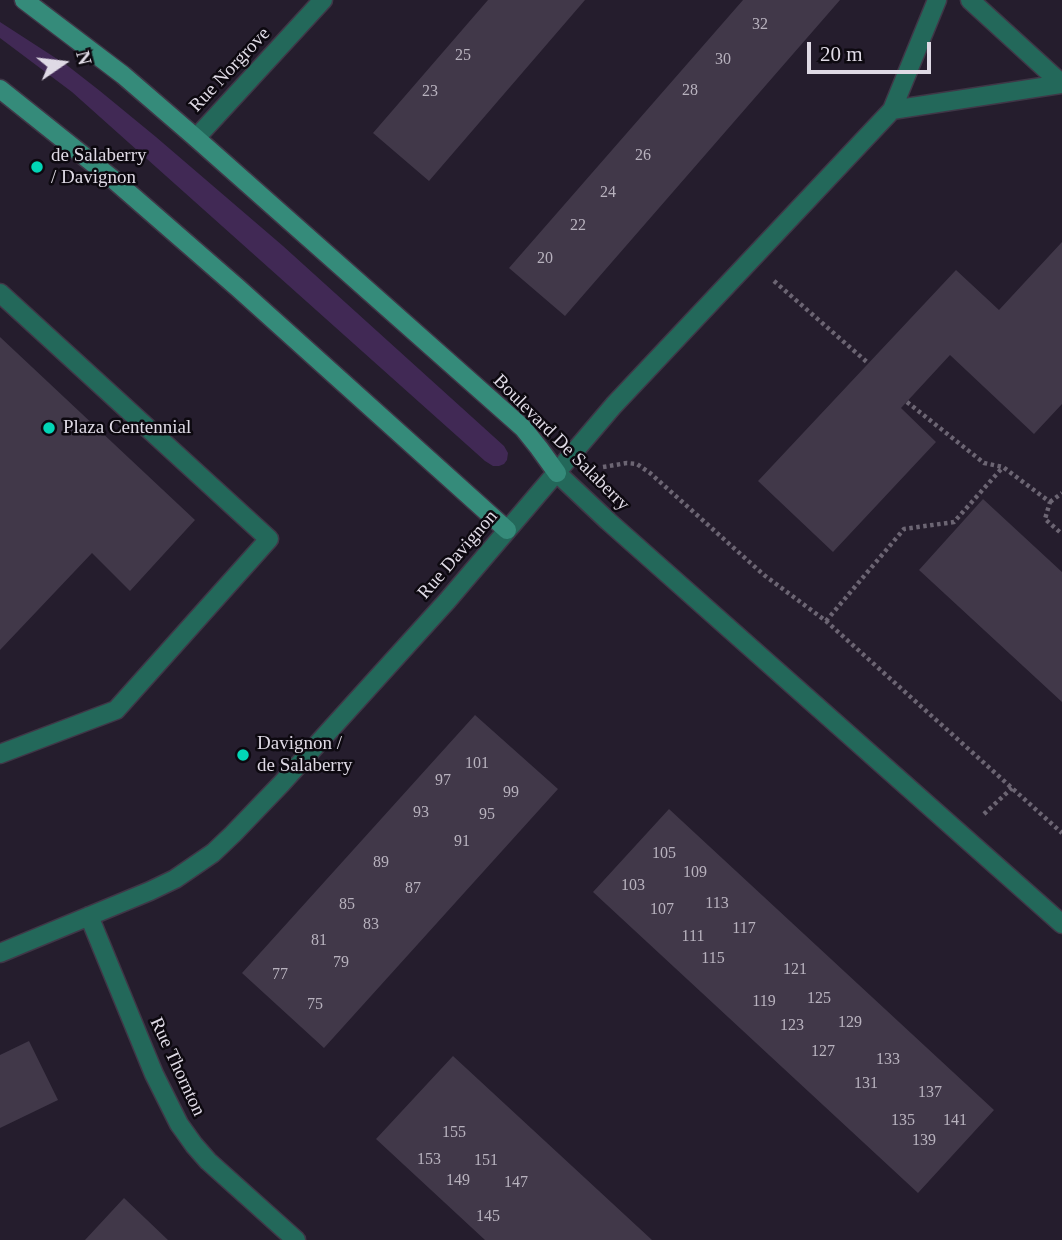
<!DOCTYPE html>
<style>
body{margin:0}
#map{position:relative;width:1062px;height:1240px;overflow:hidden;background:#251d2d;font-family:Georgia,serif}
canvas{display:block}
.north{position:absolute;left:28px;top:28px;width:70px;height:70px;-webkit-text-stroke:5px #0d0910;paint-order:stroke;rotate:76deg;font-size:19px;font-weight:700;line-height:28px;text-align:center;color:#dfdae5}
.north::after{content:'';display:block;margin:auto;width:24px;height:32px;background:#dfdae5;clip-path:polygon(50% 0,100% 100%,50% 72%,0 100%)}
.scale{position:absolute;left:807px;top:42px;width:124px;height:32px;box-sizing:border-box;border:4px solid #dfdae5;border-top:0;padding-left:9px;font-size:21px;line-height:24px;white-space:nowrap;color:#dfdae5;-webkit-text-stroke:5px #0d0910;paint-order:stroke}
</style>
<div id="map">
<canvas width="1062" height="1240"></canvas>
<div class="north">N</div>
<div class="scale">20 m</div>
</div>
<script>
const context = document.querySelector('canvas').getContext('2d');
context.lineJoin = 'round';
function fill(path, color) { context.fillStyle = color; context.fill(path, 'evenodd'); }
const toPath = rows => new Path2D(rows.map(r => 'M' + r).join(''));
function trace(path, color, width, dash) { context.strokeStyle = color; context.lineWidth = width; context.lineCap = dash ? 'butt' : 'round'; context.setLineDash(dash || []); context.stroke(path); }
function drawText(font, color, halo, rows, align = 'center') {
  context.font = font + ' Georgia,serif'; context.lineWidth = 5; context.setLineDash([]); context.textBaseline = 'middle'; context.strokeStyle = halo; context.fillStyle = color; for (const [text, x, y, turn = 0] of rows) {
    context.save(); context.translate(x, y); context.rotate((+turn || 0) * Math.PI / 180); context.textAlign = isNaN(turn) ? turn : align; if (halo) context.strokeText(text, 0, 0); context.fillText(text, 0, 0); context.restore();
  }
}
const green = toPath([
 [0,22,68,66,100,91,156,137,283,246,504,446,508,453,507,460,504,464,499,466,493,466,485,461,72,92,0,38]
]);
const building = toPath([
 [488,0,585,0,429,181,373,133],
 [743,0,840,0,565,316,509,268],
 [1062,242,1062,404,1034,434,950,355,901,408,936,442,833,552,758,481,956,270,999,310],
 [0,337,195,520,130,591,92,553,0,650],
 [983,499,1062,572,1062,702,919,570],
 [475,715,558,789,324,1048,242,973],
 [669,809,994,1110,918,1193,593,892],
 [29,1041,58,1100,0,1128,0,1055],
 [453,1056,652,1240,485,1240,376,1139],
 [124,1198,168,1240,85,1240]
]);
const path = toPath([
 [774,281,868,363],
 [907,402,984,463,1003,467,1050,502,1045,519,1062,534],
 [603,467,627,463,637,464,650,473,764,575,826,621,1062,833],
 [1050,502,1062,493],
 [826,621,904,529,954,522,1003,467],
 [984,814,1012,788]
]);
const lane = toPath([
 [0,293,269,539,116,710,0,754]
]);
const street = toPath([
 [970,0,1062,84],
 [892,110,1062,84],
 [196,138,323,0],
 [557,473,608,521,1062,924],
 [89,916,154,1074,179,1124,194,1145,208,1161,296,1240],
 [0,953,150,891,175,879,213,853,233,834,282,783,447,601,614,405,892,110,937,0]
]);
const secondary = toPath([
 [24,0,123,75,196,138,523,428,539,448,557,473],
 [0,89,114,180,238,288,507,530]
]);
const markers = [
 [37,167,7,"#02d5b6"],
 [49,428,7,"#02d5b6"],
 [243,755,7,"#02d5b6"]
];
const numberNames = [
 ["32",760,25],
 ["25",463,56],
 ["30",723,60],
 ["28",690,91],
 ["23",430,92],
 ["26",643,156],
 ["24",608,193],
 ["22",578,226],
 ["20",545,259],
 ["101",477,764],
 ["97",443,781],
 ["99",511,793],
 ["93",421,813],
 ["95",487,815],
 ["91",462,842],
 ["105",664,854],
 ["89",381,863],
 ["109",695,873],
 ["103",633,886],
 ["87",413,889],
 ["113",717,904],
 ["85",347,905],
 ["107",662,910],
 ["83",371,925],
 ["117",744,929],
 ["111",693,937],
 ["81",319,941],
 ["115",713,959],
 ["79",341,963],
 ["121",795,970],
 ["77",280,975],
 ["125",819,999],
 ["119",764,1002],
 ["75",315,1005],
 ["129",850,1023],
 ["123",792,1026],
 ["127",823,1052],
 ["133",888,1060],
 ["131",866,1084],
 ["137",930,1093],
 ["135",903,1121],
 ["141",955,1121],
 ["155",454,1133],
 ["139",924,1141],
 ["153",429,1160],
 ["151",486,1161],
 ["149",458,1181],
 ["147",516,1183],
 ["145",488,1217]
];
const streetNames = [
 ["Rue Norgrove",230,70,-47],
 ["Boulevard De Salaberry",561,443,45],
 ["Rue Davignon",458,555,-49],
 ["Rue Thornton",177,1067,65]
];
const poiNames = [
 ["de Salaberry",51,156],
 ["/ Davignon",51,178],
 ["Plaza Centennial",63,428],
 ["Davignon /",257,744],
 ["de Salaberry",257,766]
];
fill(green, '#412955');
fill(building, '#413849');
trace(lane, '#3f3747', 21);
trace(street, '#3f3747', 21);
trace(secondary, '#3f3747', 21);
trace(path, '#6c6573', 4.5, [3.5, 3.5]);
trace(lane, '#23685a', 18);
trace(street, '#23685a', 18);
trace(secondary, '#358b7a', 18);
for (const [x, y, r, color] of markers) { const dot = new Path2D(); dot.arc(x, y, r, 0, 2 * Math.PI); context.fillStyle = color; context.fill(dot); trace(dot, '#0d0910', 2.5); }
drawText('16px', '#b8b2be', null, numberNames);
drawText('19px', '#dfdae5', '#0d0910', streetNames);
drawText('19px', '#dfdae5', '#0d0910', poiNames, 'left');
</script>
